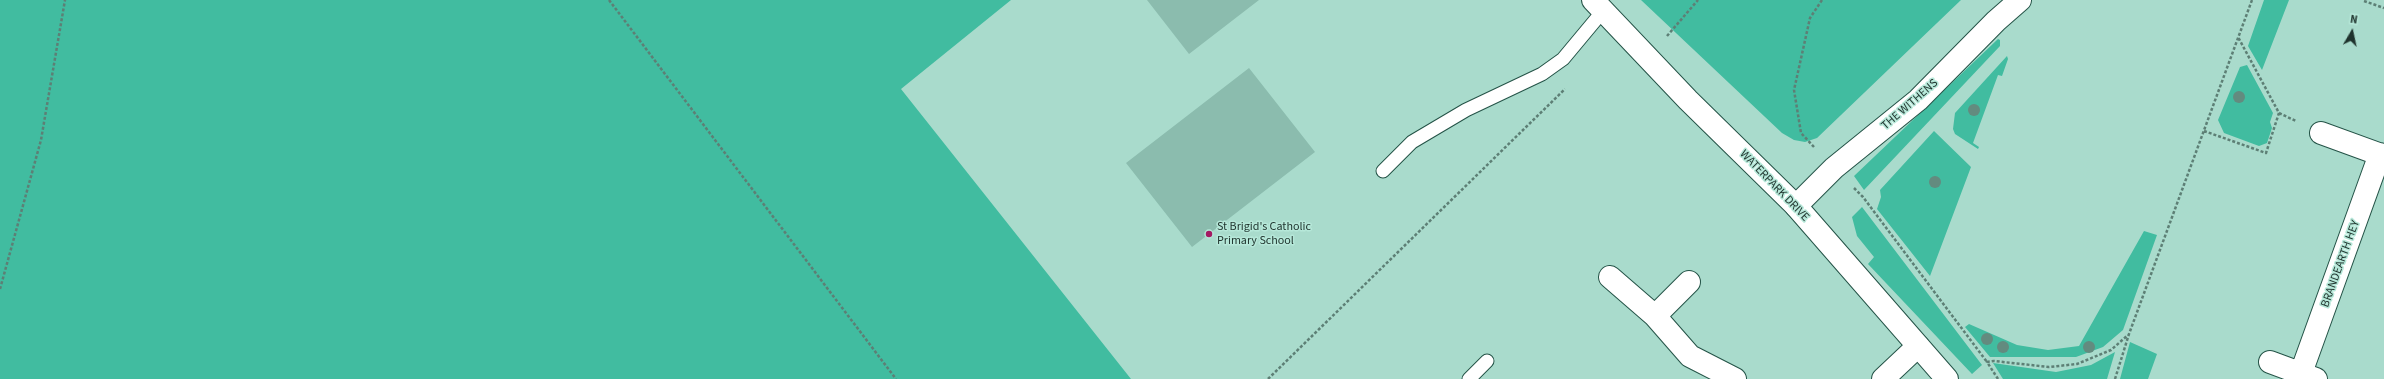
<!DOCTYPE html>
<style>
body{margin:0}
#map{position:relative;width:2384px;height:379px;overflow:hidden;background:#a9dbcc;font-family:"Source Sans 3",sans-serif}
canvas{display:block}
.north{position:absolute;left:2332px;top:12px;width:40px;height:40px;-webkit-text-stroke:3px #b6e8d9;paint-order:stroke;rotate:9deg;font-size:11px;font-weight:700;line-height:16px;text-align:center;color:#1f332d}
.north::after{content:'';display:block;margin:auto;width:14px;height:18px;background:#1f332d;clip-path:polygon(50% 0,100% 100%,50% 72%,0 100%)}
</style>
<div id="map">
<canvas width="2384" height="379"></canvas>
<div class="north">N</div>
</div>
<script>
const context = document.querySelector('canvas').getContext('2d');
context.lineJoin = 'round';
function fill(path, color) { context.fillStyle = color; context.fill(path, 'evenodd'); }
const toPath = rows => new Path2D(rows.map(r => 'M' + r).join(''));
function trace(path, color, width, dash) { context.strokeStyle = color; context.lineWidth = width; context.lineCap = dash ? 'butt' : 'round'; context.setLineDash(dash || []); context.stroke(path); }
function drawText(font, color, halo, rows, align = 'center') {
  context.font = font + ' "Source Sans 3",sans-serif'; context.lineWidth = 3; context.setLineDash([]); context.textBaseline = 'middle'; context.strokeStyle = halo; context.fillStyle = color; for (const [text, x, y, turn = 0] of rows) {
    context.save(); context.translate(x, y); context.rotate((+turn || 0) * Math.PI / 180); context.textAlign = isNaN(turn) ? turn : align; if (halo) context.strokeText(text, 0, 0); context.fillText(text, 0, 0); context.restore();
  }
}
const green = toPath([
 [0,0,1011,0,901,89,1131,379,0,379],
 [1641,0,1961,0,1817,138,1805,142,1794,140,1782,133],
 [2264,0,2289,0,2262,70,2248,46],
 [1998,39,2000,40,2000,46,1864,190,1854,176],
 [2007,56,2008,59,2002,76,1998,75,1973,143,1979,147,1978,149,1955,134,1953,129,1955,113],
 [2247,65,2273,113,2270,122,2272,128,2267,143,2259,146,2224,133,2218,120,2240,67],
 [1934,131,1971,167,1930,276,1877,209,1881,197,1880,190],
 [1862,207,1982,365,1972,374,1868,264,1874,257,1857,236,1852,217],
 [2144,231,2157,235,2123,330,2103,347,2076,357,1990,357,1965,327,1969,324,2017,345,2048,350,2079,346],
 [2130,342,2157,354,2148,379,2120,379],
 [2115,352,2107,379,2003,379,1993,363,2056,372,2091,365]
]);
const building = toPath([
 [1147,0,1259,0,1189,54],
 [1249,68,1315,152,1192,247,1126,163]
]);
const path = toPath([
 [609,0,896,379],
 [2364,1,2384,8],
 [1667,36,1698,0],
 [2279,113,2296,121],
 [2204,131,2266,153,2279,113,2238,37],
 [1814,147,1801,133,1794,90,1810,18,1822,0],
 [1854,188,1863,197,1987,362],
 [0,289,41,140,65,0],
 [1268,379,1565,89],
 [1998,379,1987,362,1994,361,2049,367,2077,364,2111,350,2128,335],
 [2115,379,2129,334,2252,0]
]);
const service = toPath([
 [1383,171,1412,142,1466,110,1542,74,1563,59,1603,11],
 [1469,379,1487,361]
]);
const minor = toPath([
 [2321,133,2384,156],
 [1796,206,1834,168,1918,100,1996,21,2020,0],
 [1610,277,1655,316,1689,282],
 [1655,316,1690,356,1735,379],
 [2270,362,2316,379],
 [2301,373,2380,154],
 [1883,379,1918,346]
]);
const tertiary = toPath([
 [1593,0,1688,100,1796,206,1947,379]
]);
const trees = [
 [2239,97],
 [1974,110],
 [1935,182],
 [1987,339],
 [2003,347],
 [2089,347]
];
const markers = [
 [1209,234,4,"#a31962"]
];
const streetNames = [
 ["THE WITHENS",1910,105,-41],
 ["WATERPARK DRIVE",1774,186,46],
 ["BRANDEARTH HEY",2341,264,-70]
];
const poiNames = [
 ["St Brigid's Catholic",1217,227],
 ["Primary School",1217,241]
];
fill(green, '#41bca0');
fill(building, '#8bbcae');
trace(service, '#245347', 15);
trace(minor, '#245347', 24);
trace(tertiary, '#245347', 24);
trace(path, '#5d7f75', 2.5, [3, 2]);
trace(service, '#fff', 13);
trace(minor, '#fff', 22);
trace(tertiary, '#fff', 22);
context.fillStyle = '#638b7f';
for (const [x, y] of trees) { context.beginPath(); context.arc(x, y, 6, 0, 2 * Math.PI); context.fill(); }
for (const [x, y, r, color] of markers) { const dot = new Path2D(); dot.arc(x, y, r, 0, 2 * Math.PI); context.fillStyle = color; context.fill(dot); trace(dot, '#b6e8d9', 1.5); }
drawText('12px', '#1f332d', '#b6e8d9', streetNames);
drawText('12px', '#1f332d', '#b6e8d9', poiNames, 'left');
</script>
